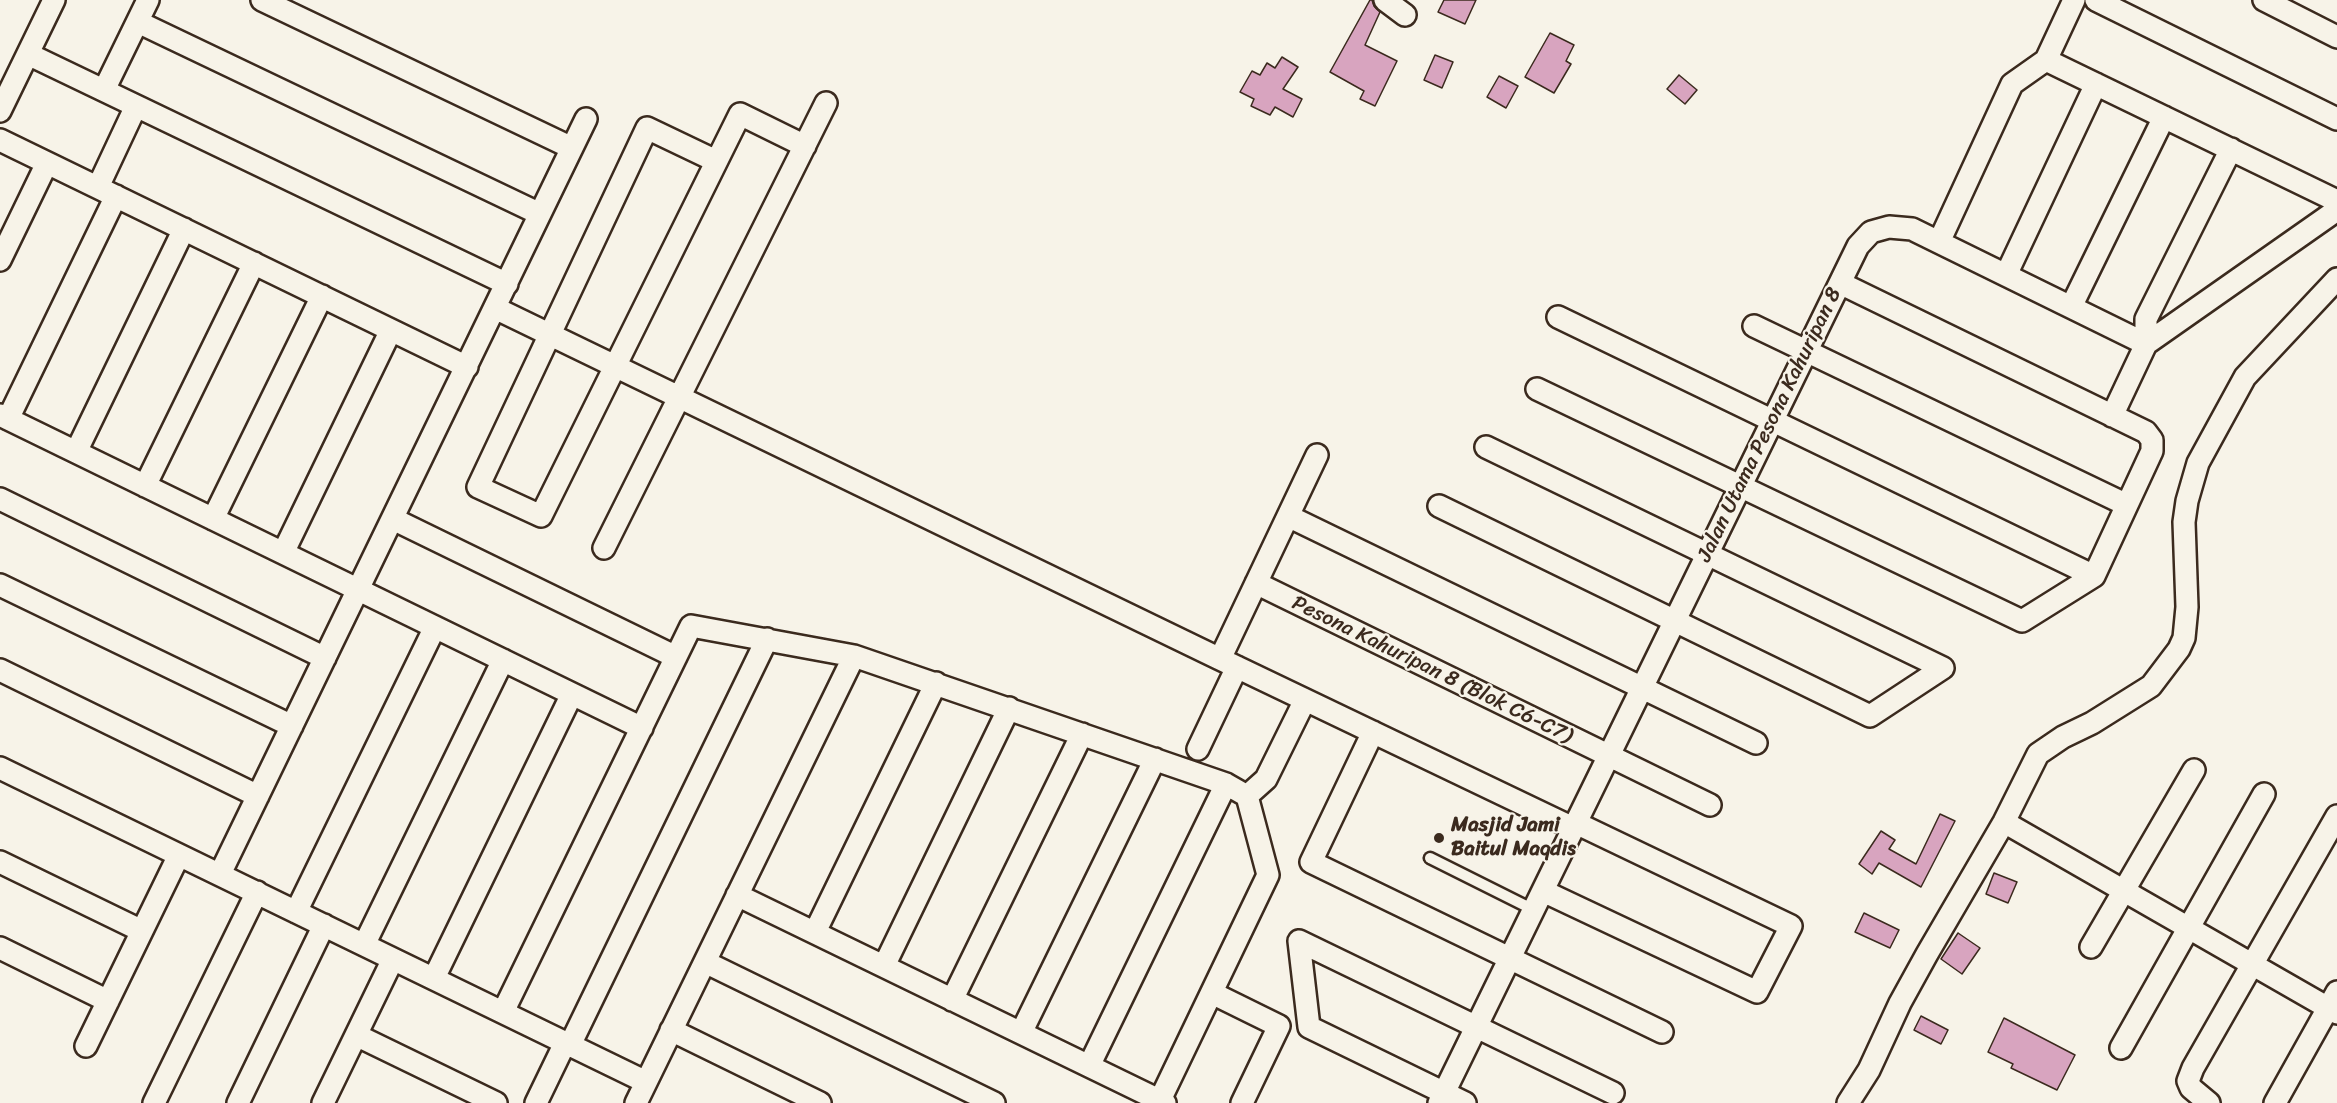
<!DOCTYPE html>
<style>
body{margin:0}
canvas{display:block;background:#f7f3e8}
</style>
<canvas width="2337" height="1103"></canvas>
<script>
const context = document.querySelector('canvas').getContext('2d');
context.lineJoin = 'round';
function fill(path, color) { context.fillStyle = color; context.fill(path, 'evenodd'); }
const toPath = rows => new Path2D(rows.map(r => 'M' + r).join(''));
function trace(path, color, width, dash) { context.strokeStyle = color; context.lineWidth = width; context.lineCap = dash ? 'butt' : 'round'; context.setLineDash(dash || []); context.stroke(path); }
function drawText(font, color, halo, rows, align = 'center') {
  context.font = font + ' Sriracha,sans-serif'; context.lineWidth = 4.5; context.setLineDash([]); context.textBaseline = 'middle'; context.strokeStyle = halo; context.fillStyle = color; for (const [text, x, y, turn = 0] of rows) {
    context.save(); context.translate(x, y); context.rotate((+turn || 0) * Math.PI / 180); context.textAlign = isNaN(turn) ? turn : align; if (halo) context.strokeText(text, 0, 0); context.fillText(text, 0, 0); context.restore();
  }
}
const building = toPath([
 [1370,0,1372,0,1374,6,1380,12,1365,45,1397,61,1375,106,1360,99,1364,91,1330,72,1370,0],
 [1444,0,1476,0,1465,24,1438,12,1444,0],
 [1550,33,1574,45,1566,61,1571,64,1554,93,1525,77,1550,33],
 [1435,55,1453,62,1442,88,1424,80,1435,55],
 [1282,57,1298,67,1283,89,1302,99,1293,117,1275,107,1270,115,1251,106,1254,99,1240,92,1252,71,1260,75,1267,63,1275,68,1282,57],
 [1679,75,1697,90,1685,104,1667,89,1679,75],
 [1499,76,1518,86,1506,108,1487,97,1499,76],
 [1940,814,1955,821,1921,887,1879,863,1872,874,1859,864,1881,831,1895,840,1889,849,1916,864,1940,814],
 [1994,873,2017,882,2008,903,1986,894,1994,873],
 [1864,913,1899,930,1890,948,1855,932,1864,913],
 [1958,933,1980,948,1962,974,1941,959,1958,933],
 [1921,1016,1948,1030,1941,1044,1914,1030,1921,1016],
 [2004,1018,2075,1055,2057,1090,2011,1068,2013,1064,1988,1052,2004,1018]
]);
const service = toPath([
 [1430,858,1534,910]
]);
const minor = toPath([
 [262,0,572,148],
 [1385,0,1405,15],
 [2096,0,2337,119],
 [2264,0,2337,37],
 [138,22,540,214],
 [28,54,507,284],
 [2046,60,2337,201],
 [104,90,148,0],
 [0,111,54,0],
 [0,140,467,367],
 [716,161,647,128,478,487,541,516,740,114,805,146],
 [98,187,136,106],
 [1939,242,2012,84,2046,60,2074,0],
 [0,260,47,163],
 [2006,275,2096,84],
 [2071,307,2164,117],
 [495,308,1220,659],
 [1558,317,2094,576],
 [1754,326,2127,505],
 [2146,344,2337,210],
 [1537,389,2022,621,2094,576,2152,451,2152,440,2146,432,1840,283],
 [0,415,642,728],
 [2112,416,2146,344,2146,319,2231,149],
 [8,419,116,196],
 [76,452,184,229],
 [1317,455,1220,659,1573,828],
 [145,486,254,263],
 [0,499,325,658],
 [1439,506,1870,716,1943,668,1486,447],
 [1288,516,1756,743],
 [213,519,322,296],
 [393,519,676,657],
 [604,548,826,103],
 [283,553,391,330],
 [1256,583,1710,805],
 [0,585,292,726],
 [0,670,258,796],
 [1373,732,1311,862,1662,1032],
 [1198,749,1237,667],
 [0,768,646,1082],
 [1247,796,1266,779,1305,700],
 [2004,822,2337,1013],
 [0,862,142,931,179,855],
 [220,874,586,119],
 [1543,891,1757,992,1791,926,1576,823],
 [737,895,1165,1103],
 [296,912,435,627],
 [815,932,936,683],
 [364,945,503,660],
 [2091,947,2194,770],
 [0,948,108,1001],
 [705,962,994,1103],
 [884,966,1009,708],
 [434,978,572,694],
 [1212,993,1279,1026,1242,1103],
 [952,1000,1082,734],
 [503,1012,691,626,854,656,1226,784,1247,796,1268,875,1160,1100],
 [671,1030,820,1103],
 [1021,1033,1155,759],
 [356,1035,496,1103],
 [570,1045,767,639],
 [86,1046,142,931],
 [2121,1048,2264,794],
 [1089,1066,1226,784],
 [154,1103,257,892],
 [238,1103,324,925],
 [323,1103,393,959],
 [536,1103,565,1043],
 [636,1103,854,656],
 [1439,1103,1858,246,1871,232,1889,227,1912,229,2146,344],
 [1465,1103,1309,1027,1299,941,1613,1093],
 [1848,1103,1869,1070,1900,1003,1927,954,2004,822,2038,754,2063,737,2092,723,2151,686,2179,649,2184,638,2187,607,2184,522,2187,501,2198,463,2245,377,2337,279],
 [2209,1103,2191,1088,2188,1081,2193,1068,2337,816],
 [2275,1103,2337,992]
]);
const markers = [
 [1439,838,6,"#3b2a1e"]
];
const streetNames = [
 ["Jalan Utama Pesona Kahuripan 8",1770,425,-64],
 ["Pesona Kahuripan 8 (Blok C6-C7)",1432,670,26]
];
const poiNames = [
 ["Masjid Jami",1451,826],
 ["Baitul Maqdis",1451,850]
];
fill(building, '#d8a4bf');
trace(building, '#3b2a1e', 1.5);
trace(service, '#3b2a1e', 15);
trace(minor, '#3b2a1e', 26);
trace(service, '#f7f3e8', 10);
trace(minor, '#f7f3e8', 21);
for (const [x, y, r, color] of markers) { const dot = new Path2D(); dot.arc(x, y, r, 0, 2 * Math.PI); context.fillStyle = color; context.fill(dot); trace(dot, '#f7f3e8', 2); }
drawText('21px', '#3b2a1e', '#f7f3e8', streetNames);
drawText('bold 21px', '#3b2a1e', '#f7f3e8', poiNames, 'left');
</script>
